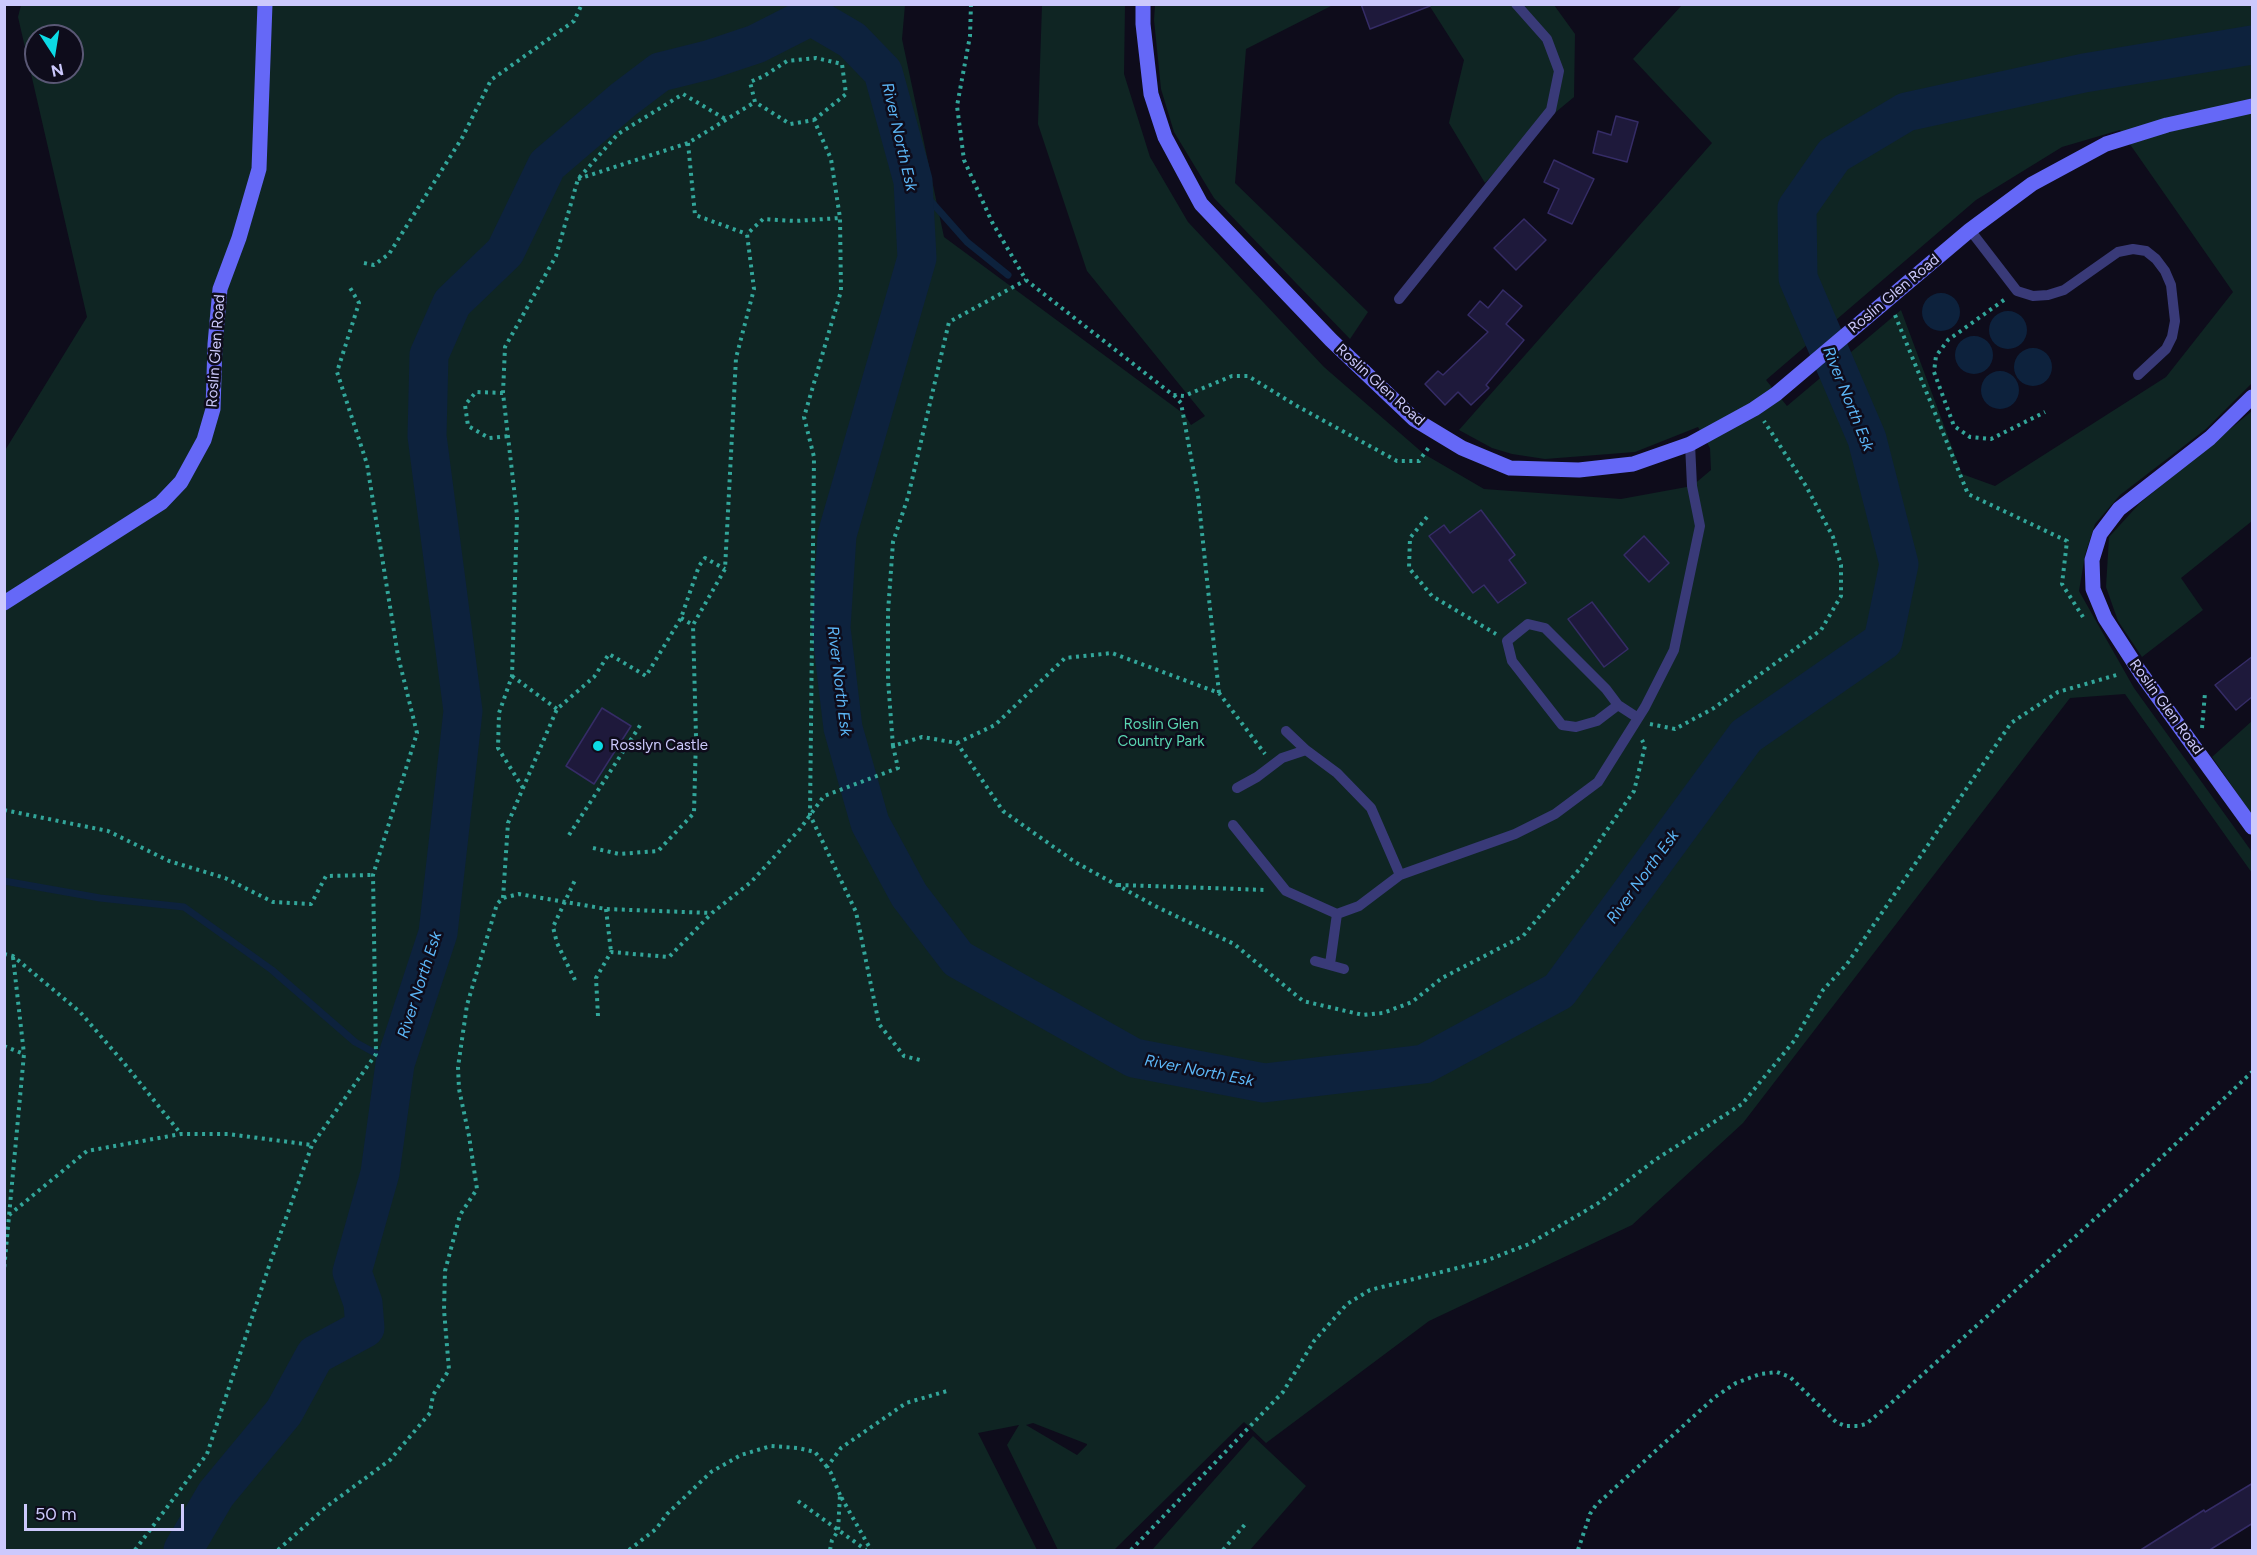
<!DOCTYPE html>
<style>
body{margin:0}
#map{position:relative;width:2257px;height:1555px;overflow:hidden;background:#0e0c1b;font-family:Figtree,sans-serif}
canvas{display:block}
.frame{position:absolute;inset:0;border:6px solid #ccc9fc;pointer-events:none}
.north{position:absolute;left:24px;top:24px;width:60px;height:60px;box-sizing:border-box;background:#0e0c1b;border:2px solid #5a5875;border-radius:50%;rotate:168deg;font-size:16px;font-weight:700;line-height:24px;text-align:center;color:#ccc9fc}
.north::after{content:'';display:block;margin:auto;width:21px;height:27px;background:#0cdae5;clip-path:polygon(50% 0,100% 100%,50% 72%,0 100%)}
.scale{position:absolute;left:24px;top:1504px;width:160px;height:27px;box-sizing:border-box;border:3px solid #ccc9fc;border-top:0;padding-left:8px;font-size:18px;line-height:21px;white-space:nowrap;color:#ccc9fc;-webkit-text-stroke:4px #0e0c1b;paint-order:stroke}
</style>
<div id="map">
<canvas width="2257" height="1555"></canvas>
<div class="frame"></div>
<div class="north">N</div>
<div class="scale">50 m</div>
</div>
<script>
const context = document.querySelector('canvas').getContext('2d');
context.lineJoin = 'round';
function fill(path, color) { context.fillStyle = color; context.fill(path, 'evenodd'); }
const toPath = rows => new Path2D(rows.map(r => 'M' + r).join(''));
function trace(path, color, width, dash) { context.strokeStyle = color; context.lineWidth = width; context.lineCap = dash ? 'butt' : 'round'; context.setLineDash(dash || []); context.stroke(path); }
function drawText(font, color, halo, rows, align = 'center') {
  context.font = font + ' Figtree,sans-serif'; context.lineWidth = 5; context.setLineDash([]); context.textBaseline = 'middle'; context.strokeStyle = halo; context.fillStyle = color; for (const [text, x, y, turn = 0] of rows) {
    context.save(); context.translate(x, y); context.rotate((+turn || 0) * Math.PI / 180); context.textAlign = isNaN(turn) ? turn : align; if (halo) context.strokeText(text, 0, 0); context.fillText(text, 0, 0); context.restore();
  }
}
const green = toPath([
 [21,5,905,5,902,39,944,237,1184,414,1191,425,1205,416,1087,271,1038,124,1042,5,1125,5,1124,74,1150,157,1188,222,1324,367,1424,454,1484,489,1621,499,1692,486,1711,470,1710,448,1698,427,1635,452,1545,459,1512,454,1492,448,1459,430,1712,143,1633,59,1682,5,2252,5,2252,383,2206,429,2120,495,2095,524,2085,555,2079,591,2134,688,2252,852,2252,873,2125,694,2070,698,1743,1123,1632,1225,1429,1321,1266,1443,1244,1422,1114,1550,1058,1550,1007,1445,1019,1425,978,1433,1037,1550,5,1550,4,452,87,317,18,17],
 [36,36,72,36,72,72,36,72],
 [2120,130,2233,292,2166,377,1995,486,1962,474,1901,310,1787,406,1766,380,1976,200,2062,147],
 [1033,1423,1087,1444,1087,1445,1077,1455,1026,1425],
 [1155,5,1333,5,1246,49,1235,183,1368,312,1350,339,1214,198,1174,132,1161,89,1154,20],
 [1429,5,1554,5,1575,34,1574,97,1527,136,1485,183,1449,123,1464,60],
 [2252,411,2252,521,2181,578,2203,610,2142,657,2118,621,2106,587,2109,537,2140,503],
 [2252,721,2252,815,2212,757],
 [1253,1436,1306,1486,1250,1550,1152,1550]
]);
const water = toPath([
 '1922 312a19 19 0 1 1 38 0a19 19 0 1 1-38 0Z',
 '1989 330a19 19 0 1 1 38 0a19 19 0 1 1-38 0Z',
 '1955 355a19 19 0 1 1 38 0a19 19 0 1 1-38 0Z',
 '2014 367a19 19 0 1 1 38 0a19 19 0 1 1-38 0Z',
 '1981 390a19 19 0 1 1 38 0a19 19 0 1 1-38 0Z'
]);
const stream = toPath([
 [809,4,811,16],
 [913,181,967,242,1008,275],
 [4,881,100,898,184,907,272,970,355,1042,395,1064]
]);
const river = toPath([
 [183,1550,216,1494,284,1412,315,1355,365,1328,363,1303,352,1272,380,1173,395,1064,438,933,463,711,427,436,429,355,452,303,505,252,547,165,623,100,660,72,708,60,756,44,811,16,852,40,883,72,913,181,917,258,837,535,831,628,843,728,870,823,909,895,958,959,1134,1058,1264,1083,1424,1064,1559,991,1746,736,1883,641,1899,564,1867,439,1798,278,1797,208,1834,155,1906,112,2084,73,2252,45]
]);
const building = toPath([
 [1361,4,1429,4,1430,6,1370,29,1361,4],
 [1616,116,1638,122,1627,162,1593,153,1598,131,1611,135,1616,116],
 [1554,160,1594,179,1572,224,1548,213,1559,189,1544,182,1554,160],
 [1524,219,1546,240,1516,270,1494,248,1524,219],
 [1503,290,1522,306,1506,324,1524,340,1486,385,1489,388,1471,405,1458,392,1445,405,1425,384,1438,371,1443,375,1488,332,1468,315,1480,301,1488,308,1503,290],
 [1481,510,1515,555,1509,560,1526,583,1498,603,1484,585,1473,593,1429,536,1444,525,1450,533,1481,510],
 [1644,536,1669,563,1649,582,1624,555,1644,536],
 [1592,602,1628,649,1604,667,1568,619,1592,602],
 [2253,656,2253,696,2236,710,2215,685,2253,656],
 [602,708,631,726,594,784,566,766,602,708],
 [2253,1483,2253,1523,2208,1551,2139,1551,2204,1510,2205,1512,2253,1483]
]);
const path = toPath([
 [971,4,970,36,957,106,964,160,992,222,1026,280,1173,395,1184,396,1232,376,1248,376,1297,406,1397,461,1419,461,1429,447],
 [814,120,846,94,842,64,816,58,787,61,764,76,750,82,755,102,790,124,814,120,831,159,840,218,841,291,804,417,814,457,810,815,856,912,879,1024,904,1056,924,1061],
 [688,143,695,215,747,234],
 [578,179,688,143,755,102],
 [364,263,374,265,389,254,462,138,491,80,574,21,582,4],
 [2004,300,1948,340,1936,356,1934,372,1954,426,1970,437,1991,439,2045,412],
 [1895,315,1968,494,2067,541,2062,584,2083,617],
 [503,393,476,392,465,405,468,426,489,438,509,436],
 [1174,395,1181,403,1198,495,1219,693],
 [1427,517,1410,538,1409,568,1432,596,1496,634],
 [681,618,693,625],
 [512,676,557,709],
 [1650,724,1675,729,1714,708,1821,630,1841,596,1841,565,1833,537,1806,486,1764,421],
 [2202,728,2205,693],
 [957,743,995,725,1065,658,1112,653,1219,693,1265,754],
 [893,746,888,680,888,612,893,542,908,497,949,322,1026,280],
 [523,788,498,748,499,713,512,676,517,515,503,393,505,347,556,256,578,179,618,134,683,94,727,120],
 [4,810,108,831,169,861,225,878,273,902,311,904,326,876,373,875],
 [569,835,641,724],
 [593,848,619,854,658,851,694,813,696,737,693,625,725,569,736,358,754,289,747,234,763,219,795,221,840,218],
 [1118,885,1267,890],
 [503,898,508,823,557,709,594,677,609,654,646,676,681,618,699,566,705,558,725,569],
 [606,909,611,952],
 [4,954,13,956,80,1012,124,1063,181,1134],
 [13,957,24,1054],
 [598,1016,596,978,611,952,669,957,712,913,751,882,800,829,824,796,898,768,893,746,922,737,957,743,1003,811,1075,862,1155,906,1234,944,1303,1001,1363,1015,1383,1013,1412,1002,1442,978,1523,936,1582,866,1634,791,1645,746,1642,740],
 [4,1046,24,1054,4,1270],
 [9,1215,87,1151,181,1134,228,1134,312,1145],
 [840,1495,831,1473,827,1467,841,1448,906,1403,947,1391],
 [798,1501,866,1550],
 [135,1550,207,1454,270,1263,312,1145,376,1054,373,875,417,733,398,656,367,464,337,372,359,303,349,286],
 [278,1550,326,1507,390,1460,430,1413,433,1395,449,1370,444,1310,445,1271,460,1215,477,1189,469,1136,459,1089,458,1067,467,1005,497,904,503,898,519,894,606,909,711,913],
 [629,1550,656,1529,667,1514,711,1472,741,1455,771,1446,798,1448,815,1452,827,1467],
 [830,1550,832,1540,838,1531,840,1495,871,1550],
 [1131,1550,1283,1392,1314,1341,1347,1304,1370,1290,1485,1261,1529,1244,1597,1204,1655,1160,1742,1104,1794,1041,1823,990,1847,964,2011,723,2058,692,2120,674],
 [1223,1550,1247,1522],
 [1578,1550,1590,1514,1596,1505,1715,1397,1736,1383,1760,1374,1777,1372,1790,1377,1836,1422,1845,1426,1858,1426,1866,1424,1890,1404,2131,1186,2252,1072]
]);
const service = toPath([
 [1970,230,2017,291,2033,296,2048,295,2064,290,2118,252,2133,249,2146,251,2156,259,2165,271,2171,285,2175,321,2172,337,2166,349,2138,375],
 [1399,299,1551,110,1559,71,1547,39,1516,4],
 [1618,705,1597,721,1576,727,1562,725,1512,661,1507,641,1528,624,1545,628,1606,689,1618,705,1638,718],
 [1286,731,1306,750,1337,773,1371,808,1400,875],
 [1237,788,1257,777,1282,758,1306,750],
 [1233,825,1286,891,1337,914,1359,906,1400,875,1515,834,1555,814,1598,782,1645,707,1674,650,1700,526,1692,486,1690,444],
 [1315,961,1344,969],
 [1330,964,1337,914]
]);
const secondary = toPath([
 [1143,4,1143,24,1151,94,1165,137,1201,204,1331,340,1414,419,1462,448,1510,468,1579,470,1633,464,1690,444,1754,409,1776,394,1970,230,2032,184,2106,144,2167,125,2252,106],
 [2252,397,2210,438,2119,509,2100,534,2092,560,2093,589,2105,618,2140,672,2252,827],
 [4,603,161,503,181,482,204,440,213,409,215,344,220,289,239,238,259,169,265,4]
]);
const pathBridge = toPath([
 [575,980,557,943,553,927,576,878]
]);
const markers = [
 [598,746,6,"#0cdae5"]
];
const streetNames = [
 ["Roslin Glen Road",1894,294,-40],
 ["Roslin Glen Road",216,351,-86],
 ["Roslin Glen Road",1380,385,42],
 ["Roslin Glen Road",2166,707,54]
];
const parkNames = [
 ["Roslin Glen",1161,725],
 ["Country Park",1161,742]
];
const poiNames = [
 ["Rosslyn Castle",610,746]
];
const waterNames = [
 ["River North Esk",899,137,77],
 ["River North Esk",1848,399,68],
 ["River North Esk",839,681,83],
 ["River North Esk",1643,877,-54],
 ["River North Esk",420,985,-72],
 ["River North Esk",1199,1071,11]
];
fill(green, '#0f2523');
fill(water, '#0d223d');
trace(stream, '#0d223d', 7);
trace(river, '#0d223d', 39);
fill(building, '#1e193b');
trace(building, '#352c66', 1.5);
trace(path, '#32a69a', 4, [3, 4.5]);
trace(service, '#393a78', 10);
trace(secondary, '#6568f7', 15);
trace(pathBridge, '#32a69a', 4, [3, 4.5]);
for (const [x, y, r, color] of markers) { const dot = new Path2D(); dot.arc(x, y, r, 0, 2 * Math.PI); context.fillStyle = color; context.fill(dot); trace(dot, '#0e0c1b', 2); }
drawText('15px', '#ccc9fc', '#0e0c1b', streetNames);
drawText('15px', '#5ad7b2', '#0e0c1b', parkNames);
drawText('15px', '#ccc9fc', '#0e0c1b', poiNames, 'left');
drawText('italic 16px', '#5cb7f7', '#0e0c1b', waterNames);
</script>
